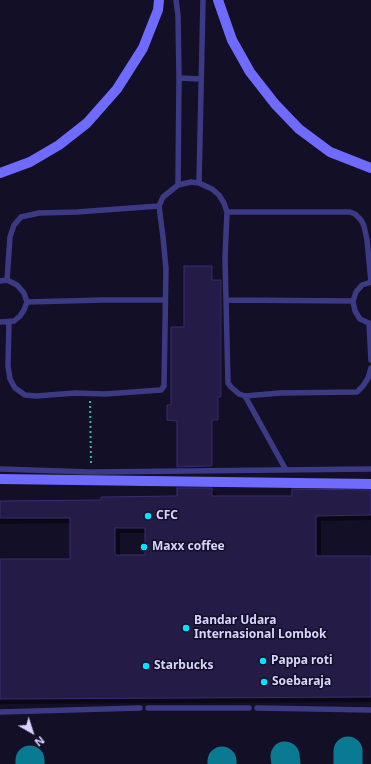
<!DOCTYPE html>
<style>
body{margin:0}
#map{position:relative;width:371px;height:764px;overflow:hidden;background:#130f26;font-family:"Noto Sans",sans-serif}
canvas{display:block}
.north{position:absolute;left:12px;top:712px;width:40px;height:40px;-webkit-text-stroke:3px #130f26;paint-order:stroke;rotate:141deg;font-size:11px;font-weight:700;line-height:16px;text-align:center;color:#d9d4ff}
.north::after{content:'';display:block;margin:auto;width:14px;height:18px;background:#d9d4ff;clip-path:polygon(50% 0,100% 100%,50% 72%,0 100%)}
</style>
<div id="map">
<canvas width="371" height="764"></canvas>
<div class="north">N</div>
</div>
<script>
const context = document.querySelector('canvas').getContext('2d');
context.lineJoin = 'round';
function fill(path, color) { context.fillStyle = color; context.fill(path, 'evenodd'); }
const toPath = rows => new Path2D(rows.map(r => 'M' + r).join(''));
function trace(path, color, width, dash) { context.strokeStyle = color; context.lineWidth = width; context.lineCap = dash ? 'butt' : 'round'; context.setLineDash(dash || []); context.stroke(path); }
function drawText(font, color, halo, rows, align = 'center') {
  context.font = font + ' "Noto Sans",sans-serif'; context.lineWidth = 3; context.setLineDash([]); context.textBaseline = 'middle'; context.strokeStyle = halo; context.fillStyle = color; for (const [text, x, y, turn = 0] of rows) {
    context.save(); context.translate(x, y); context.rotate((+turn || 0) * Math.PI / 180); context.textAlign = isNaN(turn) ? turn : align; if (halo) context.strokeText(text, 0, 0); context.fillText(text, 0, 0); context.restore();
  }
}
const shadow = toPath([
 [212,267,213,268,213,281,221,281,222,282,222,397,219,398,219,421,213,421,213,467,179,468,178,466,178,421,169,421,168,420,172,406,185,328],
 [211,489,217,495,217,497,293,497,371,491,371,520,321,521,321,557,371,557,371,702,0,704,0,560,71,560,71,523,0,524,0,502,102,501,178,497],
 [120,533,146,533,146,556,120,556]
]);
const taxiway = toPath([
 [348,751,348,764],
 [285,756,286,764],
 [222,761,222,764],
 [30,764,30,760]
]);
const building = toPath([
 [184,266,212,266,212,280,221,280,221,397,218,397,218,420,212,420,212,466,177,467,177,421,167,420,167,405,171,405,171,327,184,327,184,266],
 [177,488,212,488,212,496,292,496,292,489,371,490,371,515,316,516,316,556,371,556,371,697,0,699,0,559,70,559,70,518,0,518,0,501,101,500,101,497,177,496,177,488],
 [115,528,145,528,145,555,115,555,115,528]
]);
const path = toPath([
 [90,401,91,464]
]);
const lane = toPath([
 [176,0,178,15,179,78,201,79],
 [199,183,203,0],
 [178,185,179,78],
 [227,212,350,212,355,214,361,220,364,226,367,240,371,282],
 [7,280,10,237,14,225,21,217,39,213,77,212,159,206],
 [0,281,7,280,17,285,24,293,27,302,24,310,20,316,14,321,0,322],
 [371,282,362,285,356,292,353,301,355,311,360,319,371,324],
 [226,300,353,301],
 [27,302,103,300,165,300],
 [9,322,8,366,10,379,15,388,25,395,36,396,75,393,105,394,161,390,164,386,166,269,163,237,159,206,163,197,178,185,191,182,199,183,212,189,219,195,224,203,227,212,225,258,228,383,231,387,239,394,245,396,280,393,357,392,363,386,368,378,371,368],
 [369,323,371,360],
 [245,396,286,470],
 [0,469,91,472,371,469],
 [148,708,249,708],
 [257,708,371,710],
 [0,712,140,708]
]);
const secondary = toPath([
 [218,0,232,40,250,72,275,104,299,129,330,152,371,168],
 [0,173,30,162,59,145,87,123,117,89,143,48,158,10,159,0],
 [0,479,371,484]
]);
const markers = [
 [148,516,4,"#00e5ff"],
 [144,547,4,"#00e5ff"],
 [186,628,4,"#00e5ff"],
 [263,661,4,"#00e5ff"],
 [146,666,4,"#00e5ff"],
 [264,682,4,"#00e5ff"]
];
const poiNames = [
 ["CFC",156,516],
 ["Maxx coffee",152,547],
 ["Bandar Udara",194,621],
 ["Internasional Lombok",194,635],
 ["Pappa roti",271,661],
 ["Starbucks",154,666],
 ["Soebaraja",272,682]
];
fill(shadow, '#0007');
trace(taxiway, '#0a7a92', 29);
fill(building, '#241b47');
trace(building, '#3b2d73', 1);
trace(path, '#2fb8b0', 2, [2, 3]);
trace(lane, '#3d3a85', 5.5);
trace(secondary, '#6f6bff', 10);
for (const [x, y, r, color] of markers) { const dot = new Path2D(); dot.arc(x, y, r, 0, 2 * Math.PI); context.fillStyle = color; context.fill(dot); trace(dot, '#130f26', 1.5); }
drawText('bold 12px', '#d9d4ff', '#130f26', poiNames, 'left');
</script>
